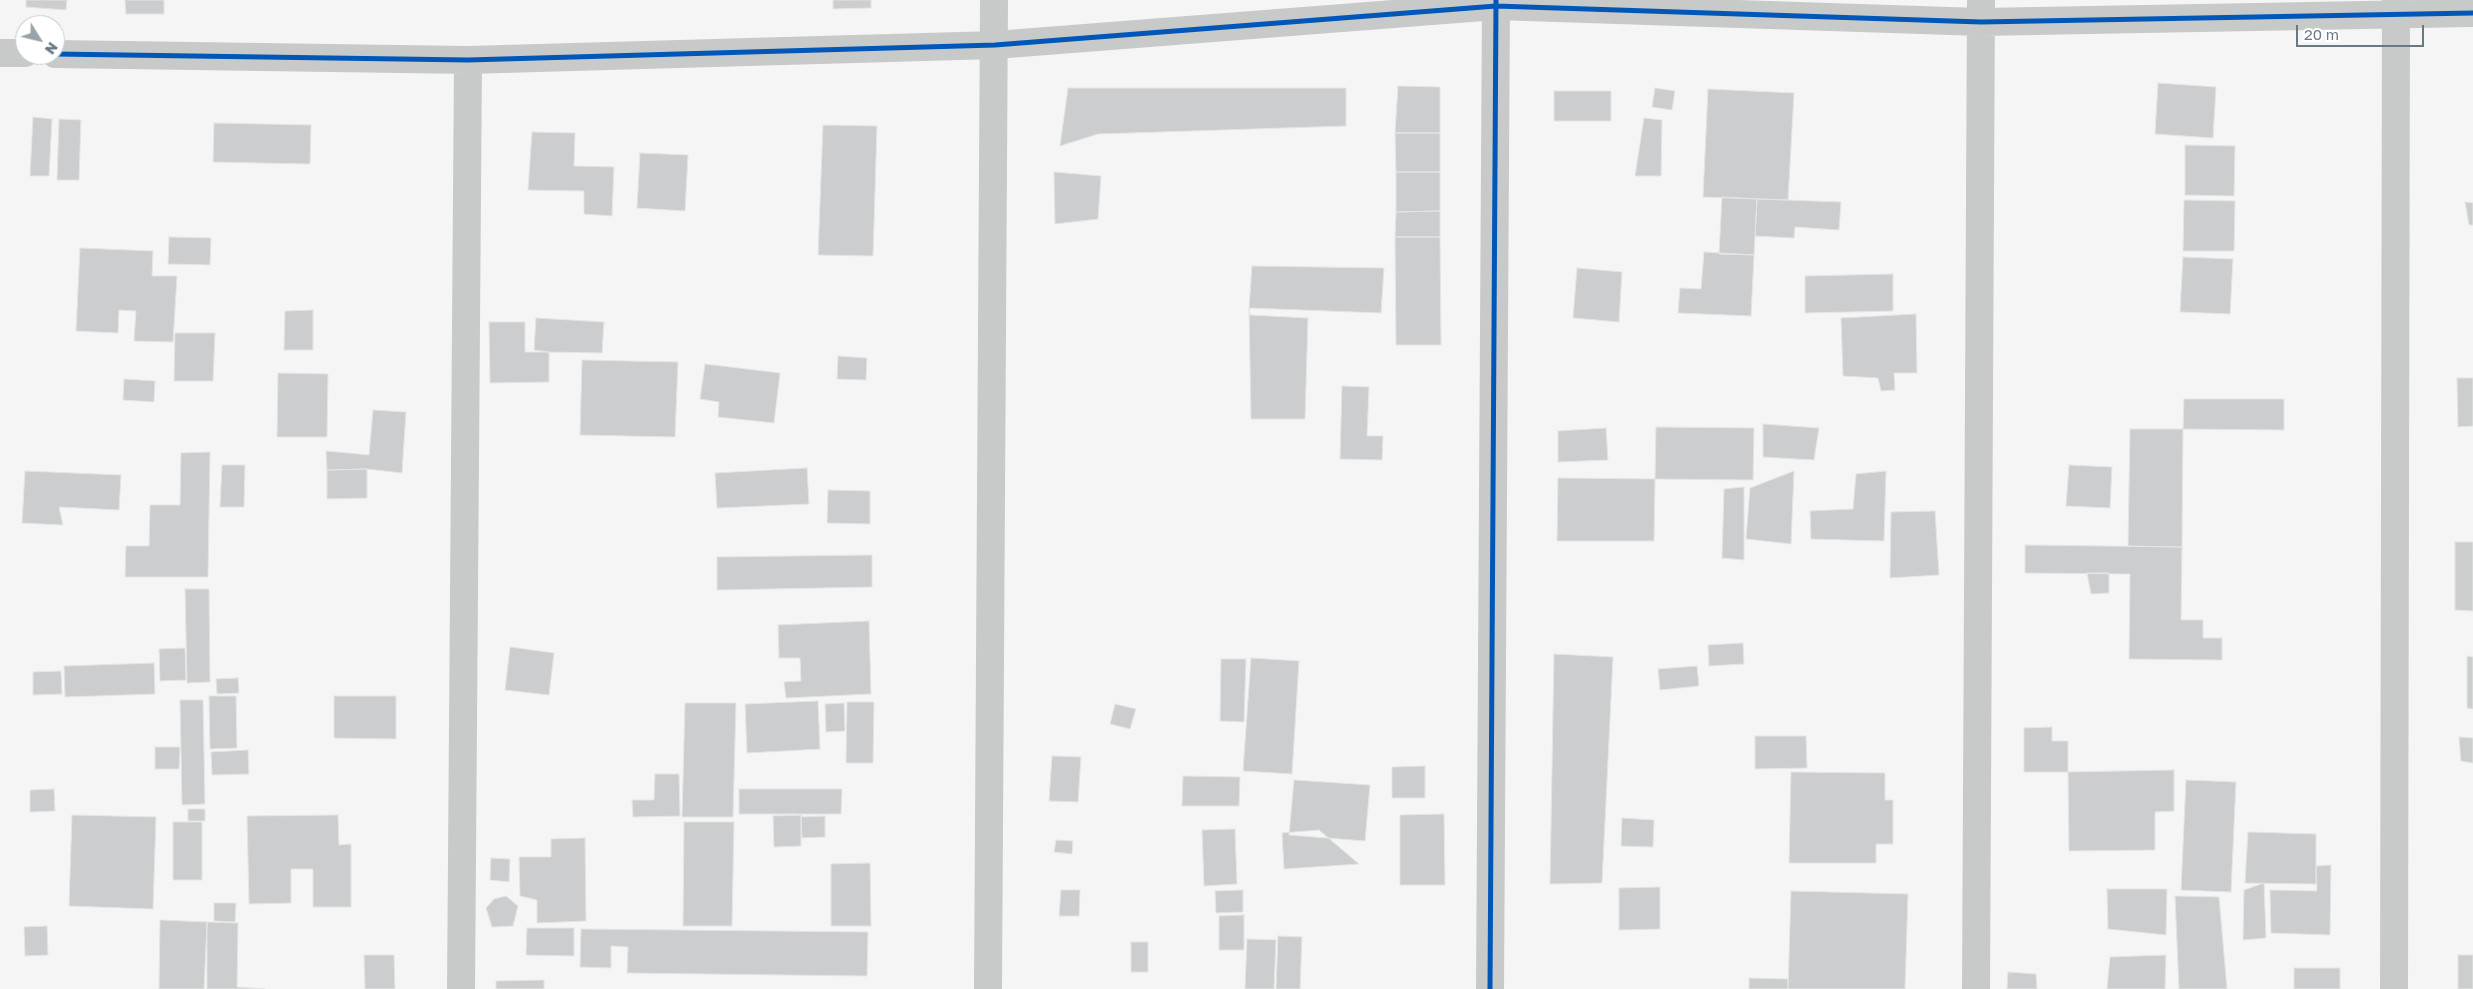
<!DOCTYPE html>
<style>
body{margin:0}
#map{position:relative;width:2473px;height:989px;overflow:hidden;background:#f5f5f5;font-family:"Golos Text",sans-serif}
canvas{display:block}
.north{position:absolute;left:15px;top:15px;width:50px;height:50px;box-sizing:border-box;background:#fff;border:1px solid #c3c9cd;border-radius:50%;rotate:126deg;font-size:14px;font-weight:700;line-height:20px;text-align:center;color:#687982}
.north::after{content:'';display:block;margin:auto;width:18px;height:22px;background:#99a4aa;clip-path:polygon(50% 0,100% 100%,50% 72%,0 100%)}
.scale{position:absolute;left:2296px;top:25px;width:128px;height:22px;box-sizing:border-box;border:2px solid #687982;border-top:0;padding-left:6px;font-size:15px;line-height:18px;white-space:nowrap;color:#687982;-webkit-text-stroke:4px #fff;paint-order:stroke}
</style>
<div id="map">
<canvas width="2473" height="989"></canvas>
<div class="north">N</div>
<div class="scale">20 m</div>
</div>
<script>
const context = document.querySelector('canvas').getContext('2d');
context.lineJoin = 'round';
function fill(path, color) { context.fillStyle = color; context.fill(path, 'evenodd'); }
const toPath = rows => new Path2D(rows.map(r => 'M' + r).join(''));
function trace(path, color, width, dash) { context.strokeStyle = color; context.lineWidth = width; context.lineCap = dash ? 'butt' : 'round'; context.setLineDash(dash || []); context.stroke(path); }
const building = toPath([
 [26,0,67,0,66,10,26,7,26,0],
 [125,0,164,0,164,14,126,14,125,0],
 [833,0,871,0,871,8,833,9,833,0],
 [2158,83,2216,87,2213,138,2155,134,2158,83],
 [1398,86,1440,87,1440,133,1395,133,1398,86],
 [1068,88,1346,88,1346,126,1098,134,1060,146,1068,88],
 [1655,88,1675,91,1672,110,1652,107,1655,88],
 [1708,89,1794,93,1788,200,1703,197,1708,89],
 [1554,91,1611,91,1611,121,1554,121,1554,91],
 [33,117,52,119,49,176,30,176,33,117],
 [1644,118,1662,120,1661,176,1635,176,1644,118],
 [59,119,81,120,79,180,57,180,59,119],
 [214,123,311,125,310,164,213,162,214,123],
 [823,125,877,126,873,256,818,255,823,125],
 [532,132,575,133,574,166,614,167,612,216,584,214,584,191,528,190,532,132],
 [1395,133,1440,133,1440,172,1396,172,1395,133],
 [2185,145,2235,146,2234,196,2185,195,2185,145],
 [640,153,688,155,685,211,637,208,640,153],
 [1054,172,1101,176,1098,219,1055,224,1054,172],
 [1396,172,1440,172,1440,211,1396,212,1396,172],
 [1722,197,1757,199,1754,255,1719,254,1722,197],
 [1757,199,1841,202,1839,230,1795,227,1794,238,1755,236,1757,199],
 [2184,200,2235,201,2234,251,2183,251,2184,200],
 [2465,202,2473,203,2473,225,2469,225,2465,202],
 [1440,211,1440,237,1395,237,1396,212,1440,211],
 [169,237,211,238,210,265,168,264,169,237],
 [1395,237,1440,237,1441,345,1396,345,1395,237],
 [80,248,153,251,152,276,177,276,173,342,134,341,136,311,119,310,118,333,76,331,80,248],
 [1704,252,1754,255,1751,316,1678,313,1680,288,1701,289,1704,252],
 [2183,257,2233,259,2230,314,2180,312,2183,257],
 [1252,266,1384,268,1381,313,1249,308,1252,266],
 [1577,268,1622,272,1619,322,1573,318,1577,268],
 [1893,274,1893,311,1805,313,1805,276,1893,274],
 [1249,308,1250,315,1308,318,1305,419,1251,419,1249,308],
 [313,310,313,350,284,350,285,311,313,310],
 [1916,314,1917,373,1894,373,1895,390,1881,391,1878,378,1843,376,1841,318,1916,314],
 [536,318,604,322,602,353,549,352,534,350,536,318],
 [489,322,525,322,525,352,549,352,549,382,490,383,489,322],
 [175,333,215,333,213,381,174,381,175,333],
 [838,356,867,358,866,380,837,379,838,356],
 [582,360,678,362,675,437,580,435,582,360],
 [705,364,780,373,774,423,718,417,719,402,700,399,705,364],
 [278,373,328,374,327,437,277,437,278,373],
 [2457,378,2473,378,2473,426,2458,427,2457,378],
 [124,379,155,381,154,402,123,400,124,379],
 [1342,386,1369,387,1367,436,1383,436,1382,460,1340,459,1342,386],
 [2184,399,2284,399,2284,430,2183,429,2184,399],
 [373,410,406,412,402,473,367,469,327,470,326,451,369,455,373,410],
 [1763,424,1819,428,1814,460,1763,457,1763,424],
 [1656,427,1754,428,1753,480,1655,479,1656,427],
 [1606,428,1608,460,1558,462,1558,431,1606,428],
 [2130,429,2183,429,2182,547,2128,546,2130,429],
 [210,452,208,577,125,577,126,546,149,546,150,505,180,505,181,453,210,452],
 [222,465,245,465,244,507,220,507,222,465],
 [2069,465,2112,467,2110,508,2066,506,2069,465],
 [807,468,809,504,717,508,715,473,807,468],
 [367,469,367,498,327,499,327,470,367,469],
 [25,471,121,475,119,510,59,507,63,525,22,523,25,471],
 [1794,471,1791,544,1746,539,1750,488,1794,471],
 [1886,471,1884,541,1811,539,1810,511,1853,509,1856,474,1886,471],
 [1558,478,1655,479,1654,541,1557,541,1558,478],
 [1744,487,1744,560,1722,558,1724,489,1744,487],
 [828,490,870,491,870,524,827,523,828,490],
 [1935,511,1939,575,1890,578,1891,512,1935,511],
 [2455,542,2473,542,2473,611,2455,610,2455,542],
 [2025,545,2182,547,2181,620,2203,620,2203,638,2222,638,2222,660,2129,659,2130,574,2025,573,2025,545],
 [872,555,872,587,717,590,717,557,872,555],
 [2087,573,2109,573,2109,593,2091,594,2087,573],
 [185,589,209,589,210,682,187,683,185,589],
 [869,621,871,694,786,698,784,682,801,681,800,658,779,658,778,625,869,621],
 [1743,643,1744,664,1709,666,1708,645,1743,643],
 [510,647,554,653,549,695,505,690,510,647],
 [185,648,186,680,160,681,159,649,185,648],
 [1554,654,1613,657,1602,883,1550,884,1554,654],
 [2467,656,2473,657,2473,709,2467,708,2467,656],
 [1251,658,1299,661,1292,774,1243,771,1251,658],
 [1221,659,1246,659,1244,722,1220,721,1221,659],
 [154,663,155,694,65,697,64,666,154,663],
 [1697,666,1699,686,1660,690,1658,669,1697,666],
 [61,671,62,694,33,695,33,672,61,671],
 [238,678,239,693,217,694,216,679,238,678],
 [209,696,236,696,237,748,210,749,209,696],
 [334,696,396,696,396,739,334,738,334,696],
 [180,700,203,700,205,804,182,805,180,700],
 [818,701,820,749,747,753,745,704,818,701],
 [847,702,874,702,873,763,846,763,847,702],
 [685,703,736,703,733,817,682,817,685,703],
 [844,703,845,731,826,732,825,704,844,703],
 [1115,704,1136,709,1130,729,1110,724,1115,704],
 [2052,727,2052,741,2068,741,2068,772,2024,772,2024,728,2052,727],
 [1755,736,1806,736,1807,768,1755,769,1755,736],
 [2459,737,2473,738,2473,763,2461,761,2459,737],
 [155,747,180,747,179,769,155,769,155,747],
 [248,750,249,774,212,775,211,752,248,750],
 [1052,756,1081,757,1078,802,1049,801,1052,756],
 [1425,766,1425,798,1392,798,1392,767,1425,766],
 [2174,770,2174,811,2155,812,2155,850,2069,851,2068,772,2174,770],
 [1791,772,1885,773,1885,800,1893,800,1893,844,1876,844,1876,863,1789,863,1791,772],
 [655,774,679,774,680,816,633,817,632,800,654,800,655,774],
 [1183,776,1240,777,1239,806,1182,806,1183,776],
 [1294,780,1370,785,1365,841,1289,835,1294,780],
 [2186,780,2236,782,2231,892,2181,890,2186,780],
 [54,789,55,811,30,812,30,790,54,789],
 [739,789,842,789,841,814,739,814,739,789],
 [188,809,205,809,205,821,188,821,188,809],
 [1444,814,1445,885,1400,885,1400,815,1444,814],
 [72,815,156,817,153,909,69,906,72,815],
 [338,815,339,845,351,844,351,907,313,907,313,869,291,869,291,903,249,904,247,816,338,815],
 [801,815,801,846,774,847,773,816,801,815],
 [825,816,825,837,802,838,801,817,825,816],
 [1622,818,1654,820,1653,847,1621,846,1622,818],
 [173,822,202,822,202,880,173,880,173,822],
 [684,822,734,822,732,926,683,926,684,822],
 [1235,829,1237,884,1204,886,1202,830,1235,829],
 [1319,830,1359,864,1284,869,1282,833,1319,830],
 [2248,832,2316,834,2316,884,2245,883,2248,832],
 [585,838,586,921,537,923,537,900,520,896,519,857,551,857,551,839,585,838],
 [1056,840,1073,841,1072,854,1054,852,1056,840],
 [491,858,510,859,509,882,490,880,491,858],
 [870,863,871,926,831,926,831,864,870,863],
 [2331,865,2330,935,2271,933,2270,890,2317,891,2316,866,2331,865],
 [2264,883,2266,938,2243,940,2244,890,2264,883],
 [1660,887,1660,929,1619,930,1619,888,1660,887],
 [2107,889,2167,889,2166,935,2108,929,2107,889],
 [1061,890,1080,890,1079,916,1059,916,1061,890],
 [1243,890,1243,912,1216,913,1215,891,1243,890],
 [1791,891,1908,894,1905,989,1788,989,1791,891],
 [506,896,518,906,513,926,492,927,486,908,494,899,506,896],
 [2175,896,2219,897,2227,989,2179,989,2175,896],
 [214,903,236,903,235,922,214,921,214,903],
 [1244,915,1244,950,1219,950,1219,916,1244,915],
 [160,920,207,922,204,989,159,989,160,920],
 [207,922,238,923,237,987,265,989,207,989,207,922],
 [47,926,48,955,25,956,24,927,47,926],
 [527,928,574,928,574,956,526,955,527,928],
 [581,929,868,932,867,976,627,973,628,947,611,946,611,968,580,967,581,929],
 [1278,936,1302,937,1300,989,1276,989,1278,936],
 [1247,939,1276,940,1274,989,1245,989,1247,939],
 [1131,942,1148,942,1148,972,1131,972,1131,942],
 [364,955,394,955,395,989,365,989,364,955],
 [2166,955,2165,989,2107,989,2110,957,2166,955],
 [2458,955,2473,955,2473,989,2458,989,2458,955],
 [2294,968,2340,968,2340,989,2294,989,2294,968],
 [2008,972,2036,974,2037,989,2007,989,2008,972],
 [1749,978,1788,979,1788,989,1749,989,1749,978],
 [544,980,544,989,496,989,496,981,544,980]
]);
const street = toPath([
 [0,53,25,53],
 [55,54,468,60,995,45,1496,6,1981,22,2473,13],
 [461,989,468,60],
 [988,989,994,0],
 [1490,989,1496,0],
 [1976,989,1981,0],
 [2394,989,2396,0]
]);
const cycleway = toPath([
 [55,54,468,60,995,45,1496,6,1981,22,2473,13],
 [1490,989,1496,0]
]);
fill(building, '#cccdce');
trace(building, '#e4e4e4', 1);
trace(street, '#c8caca', 28);
trace(cycleway, '#0057b8', 5);
</script>
